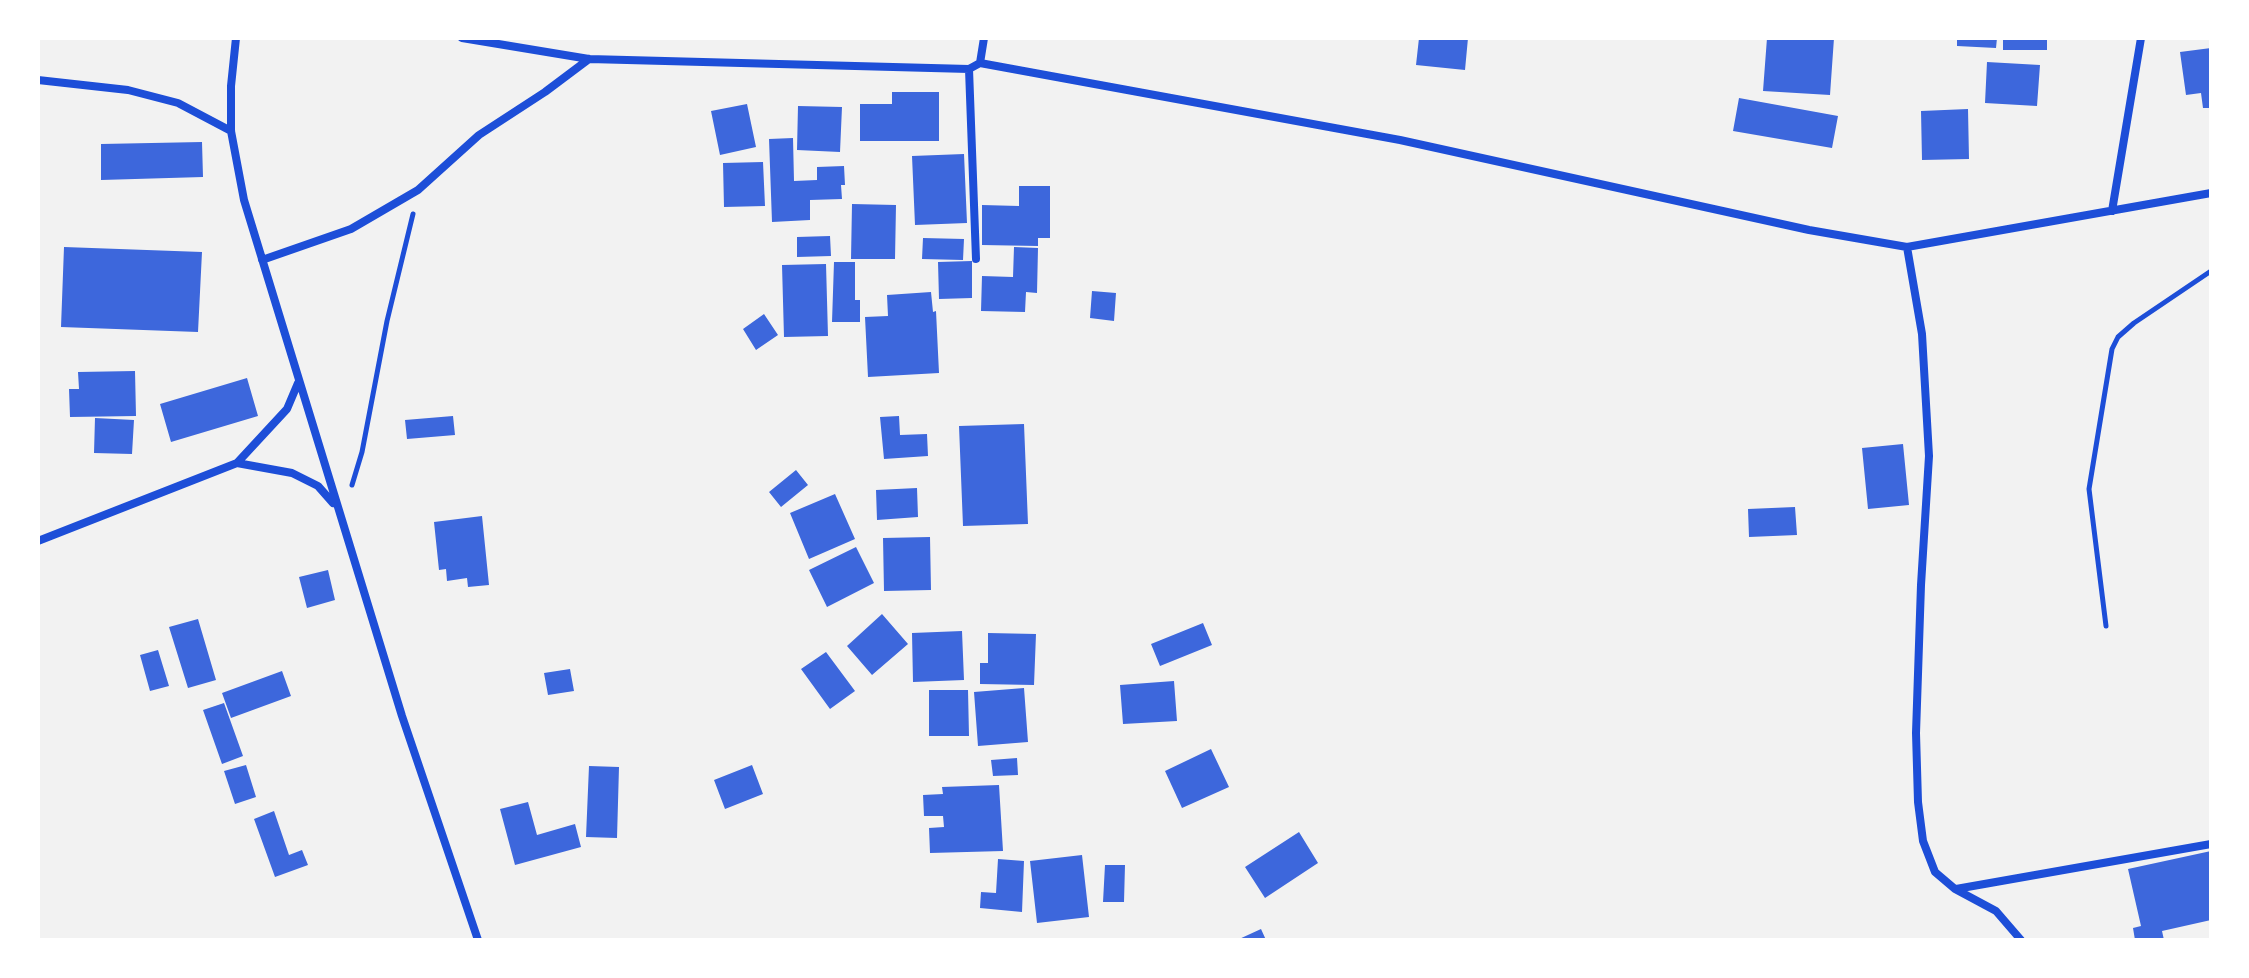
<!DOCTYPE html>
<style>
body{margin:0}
#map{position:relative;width:2249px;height:978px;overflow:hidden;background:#f2f2f2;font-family:Barlow,sans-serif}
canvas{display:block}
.frame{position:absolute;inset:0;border:40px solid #fff;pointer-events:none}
</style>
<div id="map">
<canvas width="2249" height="978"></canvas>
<div class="frame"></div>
</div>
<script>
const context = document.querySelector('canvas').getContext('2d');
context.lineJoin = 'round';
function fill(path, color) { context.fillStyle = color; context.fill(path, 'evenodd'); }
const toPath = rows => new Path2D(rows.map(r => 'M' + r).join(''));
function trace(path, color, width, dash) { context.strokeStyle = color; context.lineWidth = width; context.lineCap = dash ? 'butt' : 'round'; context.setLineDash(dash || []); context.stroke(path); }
const building = toPath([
 [1419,38,1468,38,1465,70,1416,65],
 [1767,38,1834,38,1830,95,1763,91],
 [1957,38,1997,38,1996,48,1957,46],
 [2003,38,2047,38,2047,50,2003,50],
 [2211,48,2211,108,2203,108,2201,93,2186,95,2180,52],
 [1987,62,2040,65,2037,106,1985,103],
 [892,92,939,92,939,141,860,141,860,104,892,104],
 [1739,98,1838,116,1832,148,1733,131],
 [747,104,756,147,720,155,711,111],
 [798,106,842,107,840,152,797,150],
 [1968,109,1969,159,1922,160,1921,111],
 [793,138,794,181,817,180,817,167,844,166,845,185,841,185,842,199,810,200,810,220,772,222,769,139],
 [202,142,203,177,101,180,101,144],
 [964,154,967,223,915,225,912,156],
 [763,162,765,206,724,207,723,163],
 [1019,186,1050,186,1050,238,1038,238,1038,246,982,245,982,205,1019,206],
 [852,204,896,205,895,259,851,259],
 [830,236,831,256,797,257,797,237],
 [923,238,964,239,963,260,922,259],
 [64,247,202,252,198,332,61,327],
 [1014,247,1038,248,1037,293,1026,292,1025,312,981,311,982,276,1013,277],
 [972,261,972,298,939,299,938,262],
 [834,262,855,262,855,300,860,300,860,322,832,322],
 [826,264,828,336,784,337,782,265],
 [1092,291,1116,293,1114,321,1090,318],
 [931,292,933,312,936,311,939,373,868,377,865,317,888,316,887,295],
 [764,314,778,335,756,350,743,329],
 [135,371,136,416,70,417,69,389,79,389,78,372],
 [247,378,258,416,171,442,160,404],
 [453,416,455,435,407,439,405,420],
 [899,416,900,435,927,434,928,456,884,459,880,417],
 [95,418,134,420,132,454,94,453],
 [1024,424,1028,524,963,526,959,426],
 [1903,444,1909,505,1868,509,1862,448],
 [796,470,808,485,781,507,769,492],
 [917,488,918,517,877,520,876,490],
 [835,494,855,539,809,559,790,513],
 [1795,507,1797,535,1749,537,1748,509],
 [482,516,489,585,468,587,467,578,447,581,446,569,439,570,434,522],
 [930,537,931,590,884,591,883,538],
 [856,547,874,583,827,607,809,570],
 [328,570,335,600,307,608,299,577],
 [882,614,908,644,872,675,847,646],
 [198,619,216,680,188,688,169,627],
 [1203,623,1212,645,1160,666,1151,644],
 [962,631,964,680,913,682,912,633],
 [988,633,1036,634,1034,685,980,684,980,663,988,663],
 [158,650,169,686,150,691,140,655],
 [826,652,855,691,830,709,801,669],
 [570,669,574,691,548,695,544,673],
 [282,671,291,696,231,718,222,693],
 [1174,681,1177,721,1123,724,1120,685],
 [1024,688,1028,742,978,746,974,692],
 [929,690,968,690,969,736,929,736],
 [224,703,243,756,222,764,203,710],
 [1211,749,1229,787,1182,808,1165,771],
 [1017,758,1018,775,993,776,991,760],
 [246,765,256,797,235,804,224,771],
 [752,765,763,794,725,809,714,780],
 [589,766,619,767,617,838,586,837],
 [999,785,1003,851,930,853,929,828,944,827,943,816,924,816,923,795,943,794,942,787],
 [528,802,537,835,575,824,581,847,515,865,500,809],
 [274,811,289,855,302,850,308,865,275,877,254,819],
 [1299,832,1318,863,1265,898,1245,867],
 [2211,851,2211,920,2162,931,2164,940,2135,940,2133,928,2141,926,2128,869],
 [1082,855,1089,917,1037,923,1030,861],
 [998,859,1024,861,1022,912,980,908,981,892,996,893],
 [1105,865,1125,865,1124,902,1103,902],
 [1261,929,1266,940,1237,940]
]);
const path = toPath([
 [352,485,362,452,387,321,413,214],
 [2106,626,2089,489,2112,349,2118,337,2134,323,2211,271]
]);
const minor = toPath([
 [236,38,231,86,231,131,244,200,402,716,478,940],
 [462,38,589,59,969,69,980,63,1400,140,1809,230,1907,247,2211,193],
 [980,63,984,38],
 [969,69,976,259],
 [38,80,128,90,178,103,231,131],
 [2112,211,2141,38],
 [1907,247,1922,334,1929,456,1921,585,1916,733,1918,802,1923,841,1935,872,1955,889,1996,911,2021,940],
 [262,260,351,229,418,190,479,135,545,92,589,59],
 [237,463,292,473,318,486,333,503],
 [38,541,237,463,287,409,298,383],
 [1956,889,2211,844]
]);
fill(building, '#3d67dc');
trace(path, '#1d4ed8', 5);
trace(minor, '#1d4ed8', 8);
</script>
